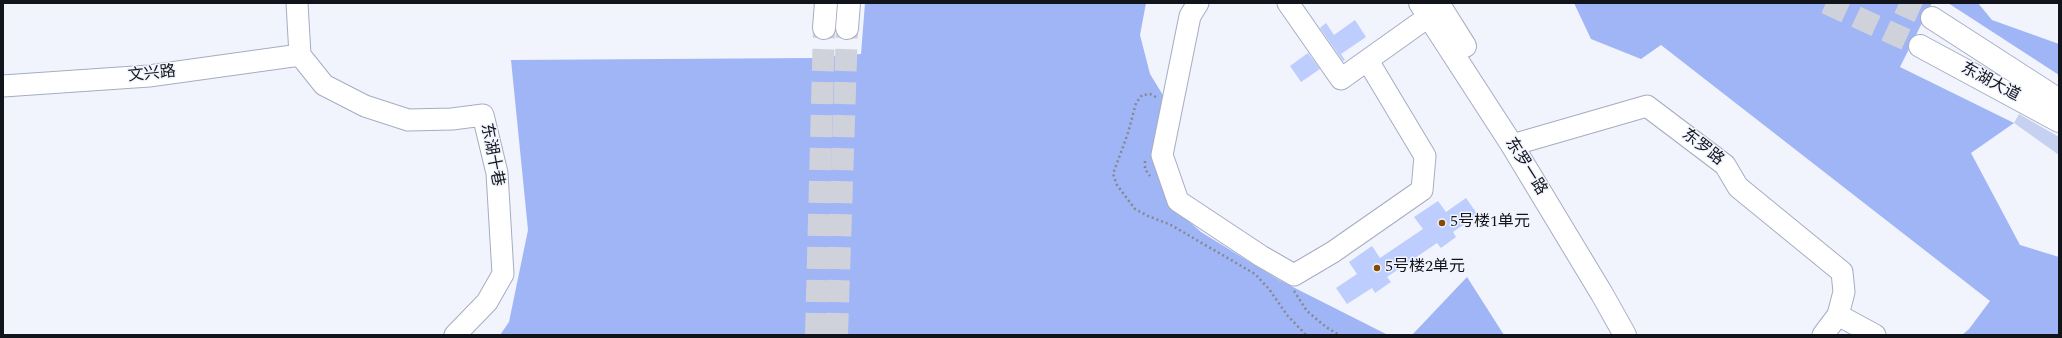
<!DOCTYPE html>
<meta charset="utf-8">
<style>
body{margin:0}
#map{position:relative;width:2062px;height:338px;overflow:hidden;background:#f1f4fd;font-family:Spectral,serif}
canvas{display:block}
.frame{position:absolute;inset:0;border:4px solid #12141c;pointer-events:none}
</style>
<div id="map">
<canvas width="2062" height="338"></canvas>
<div class="frame"></div>
</div>
<script>
const context = document.querySelector('canvas').getContext('2d');
context.lineJoin = 'round';
function fill(path, color) { context.fillStyle = color; context.fill(path, 'evenodd'); }
const toPath = rows => new Path2D(rows.map(r => 'M' + r).join(''));
function trace(path, color, width, dash) { context.strokeStyle = color; context.lineWidth = width; context.lineCap = dash ? 'butt' : 'round'; context.setLineDash(dash || []); context.stroke(path); }
function drawText(font, color, halo, rows, align = 'center') {
  context.font = font + ' Spectral,"Noto Sans SC",serif'; context.lineWidth = 3; context.setLineDash([]); context.textBaseline = 'middle'; context.strokeStyle = halo; context.fillStyle = color; for (const [text, x, y, turn = 0] of rows) {
    context.save(); context.translate(x, y); context.rotate((+turn || 0) * Math.PI / 180); context.textAlign = isNaN(turn) ? turn : align; if (halo) context.strokeText(text, 0, 0); context.fillText(text, 0, 0); context.restore();
  }
}
const green = toPath([
 [2019,114,2059,137,2059,155,2014,123]
]);
const forest = toPath([
 [865,3,1146,3,1140,35,1150,74,1166,100,1166,112,1183,216,1201,232,1279,280,1388,335,500,335,509,322,528,230,511,60,814,58,861,54],
 [1574,3,1932,3,1900,67,2014,123,1971,153,2020,245,2059,257,2059,335,1962,335,1969,329,1990,301,1661,45,1641,59,1591,39],
 [1948,3,1978,3,1992,20,2059,44,2059,75],
 [1467,277,1504,335,1412,335]
]);
const building = toPath([
 [1355,20,1366,37,1341,54,1345,60,1343,61,1320,28,1326,23,1334,35],
 [1308,53,1320,69,1301,82,1290,66],
 [1466,198,1478,215,1453,232,1456,237,1441,248,1437,243,1387,277,1391,282,1375,293,1372,288,1347,304,1336,288,1357,274,1349,262,1372,246,1380,258,1423,229,1414,217,1438,201,1446,212]
]);
const majorTunnel = toPath([
 [1826,3,1920,46],
 [1899,3,1932,18],
 [816,335,824,28],
 [837,335,847,28]
]);
const path = toPath([
 [1156,97,1150,94,1142,95,1136,103,1128,133,1113,174,1117,185,1135,209,1148,216,1171,225,1255,274,1269,289,1287,315,1306,335],
 [1145,161,1145,169,1150,176],
 [1294,291,1307,311,1326,327,1339,335]
]);
const minor = toPath([
 [297,3,300,55],
 [1198,3,1190,16,1162,155,1178,201,1261,256,1294,275,1333,252,1422,190,1425,156,1368,61],
 [1288,3,1341,79,1428,17],
 [300,55,324,85,365,106,408,120,452,119,483,115,497,173,503,274,487,302,455,335],
 [3,86,149,76,300,55],
 [1512,145,1647,106,1725,165,1738,187,1842,272,1844,292,1838,315,1823,335],
 [1838,315,1875,335]
]);
const major = toPath([
 [1420,3,1512,145,1602,294,1625,335],
 [1438,3,1465,46],
 [1932,18,2059,100],
 [824,28,826,3],
 [847,28,849,3],
 [1920,46,2059,121]
]);
const markers = [
 [1442,223,4,"#854a04"],
 [1377,268,4,"#854a04"]
];
const streetNames = [
 ["文兴路",152,75,-6],
 ["东湖大道",1990,83,28],
 ["东罗路",1702,148,38],
 ["东湖十巷",491,155,79],
 ["东罗一路",1525,167,58]
];
const poiNames = [
 ["5号楼1单元",1450,223],
 ["5号楼2单元",1385,268]
];
fill(green, '#c6d1f1');
fill(forest, '#a0b5f5');
fill(building, '#bccdfe');
trace(majorTunnel, '#d0d2db', 22, [22, 11]);
trace(minor, '#a5adc3', 23);
trace(major, '#a5adc3', 24);
trace(path, '#858891', 2.5, [2, 3]);
trace(minor, '#fff', 21);
trace(major, '#fff', 22);
for (const [x, y, r, color] of markers) { const dot = new Path2D(); dot.arc(x, y, r, 0, 2 * Math.PI); context.fillStyle = color; context.fill(dot); trace(dot, '#f1f4fd', 1.5); }
drawText('16px', '#12141c', '#f1f4fd', streetNames);
drawText('16px', '#12141c', '#f1f4fd', poiNames, 'left');
</script>
